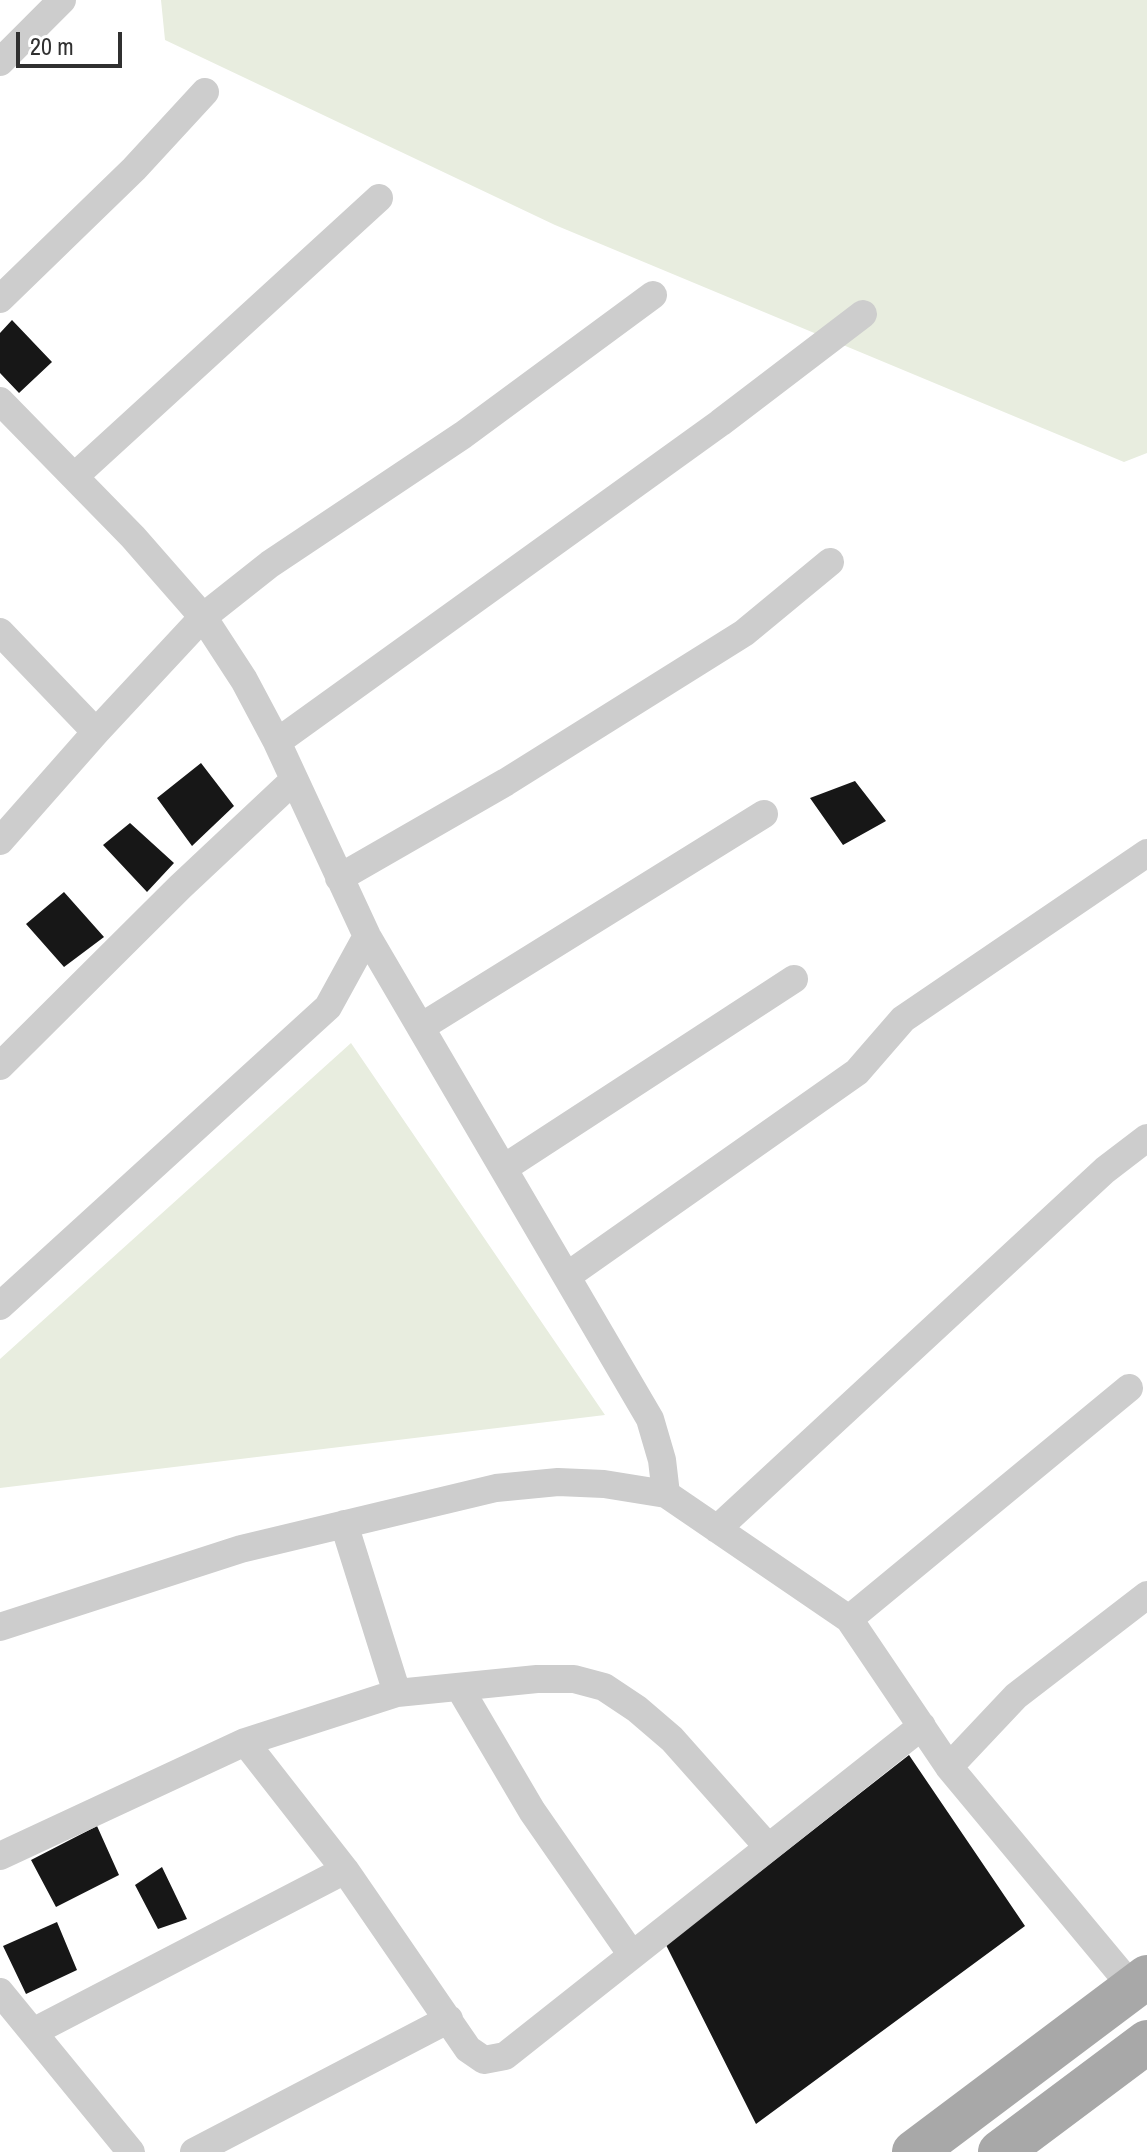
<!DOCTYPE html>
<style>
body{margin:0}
#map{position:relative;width:1147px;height:2152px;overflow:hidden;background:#fff;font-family:"Archivo Narrow",sans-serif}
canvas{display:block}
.scale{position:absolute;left:16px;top:32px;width:106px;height:36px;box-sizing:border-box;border:4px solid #303030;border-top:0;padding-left:10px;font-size:24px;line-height:28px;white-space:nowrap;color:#303030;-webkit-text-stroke:6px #fff;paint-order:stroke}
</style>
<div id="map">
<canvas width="1147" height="2152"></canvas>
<div class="scale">20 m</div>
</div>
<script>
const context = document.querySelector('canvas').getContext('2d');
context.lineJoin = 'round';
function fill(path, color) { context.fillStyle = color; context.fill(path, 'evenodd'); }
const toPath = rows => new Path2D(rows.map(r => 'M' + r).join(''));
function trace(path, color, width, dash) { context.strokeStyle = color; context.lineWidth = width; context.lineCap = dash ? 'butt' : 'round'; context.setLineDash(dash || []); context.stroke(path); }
const green = toPath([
 [161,0,1147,0,1147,453,1124,462,555,225,165,40],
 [351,1043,605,1415,0,1488,0,1359]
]);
const building = toPath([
 [12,320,52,362,19,393,0,373,0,333],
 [201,763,234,806,192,846,157,798],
 [855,781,886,821,843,845,810,798],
 [130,823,174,863,147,892,103,845],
 [64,892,104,937,64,967,26,924],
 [909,1755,1025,1926,756,2124,666,1945],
 [97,1826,119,1875,56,1907,31,1860],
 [162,1867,187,1919,158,1929,135,1885],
 [57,1922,77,1970,26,1994,3,1946]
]);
const street = toPath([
 [0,62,62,0],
 [0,299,134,169,205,92],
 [0,401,133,537,203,617,270,564,463,435,653,295],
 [75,476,379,198],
 [0,632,96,732,203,617,244,680,277,742,367,936,650,1419,662,1460,666,1494,604,1484,558,1482,496,1488,241,1549,0,1627],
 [277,742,720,423,863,314],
 [0,841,96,732],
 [339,878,506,782,744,633,830,562],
 [421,1027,764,814],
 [0,1066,180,887,294,780],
 [504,1168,794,979],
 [567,1276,857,1072,903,1019,1147,853],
 [0,1306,328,1007,367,936],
 [666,1494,849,1619,949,1767,1133,1988],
 [344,1524,397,1693],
 [717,1529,1105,1170,1147,1138],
 [849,1619,1129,1388],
 [459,1687,532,1811,632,1955],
 [245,1742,345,1870,468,2049,484,2060,505,2056,922,1726],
 [949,1767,1016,1696,1147,1595],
 [0,1856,245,1742,397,1693,537,1679,574,1679,604,1687,637,1709,672,1739,768,1847],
 [0,1992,131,2152],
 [33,2032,345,1870],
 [194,2152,449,2019]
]);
const primary = toPath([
 [914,2152,1147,1977],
 [1000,2152,1147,2042]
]);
fill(green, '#e8eddf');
fill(building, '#171717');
trace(street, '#cdcdcd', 28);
trace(primary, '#a8a8a8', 44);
</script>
